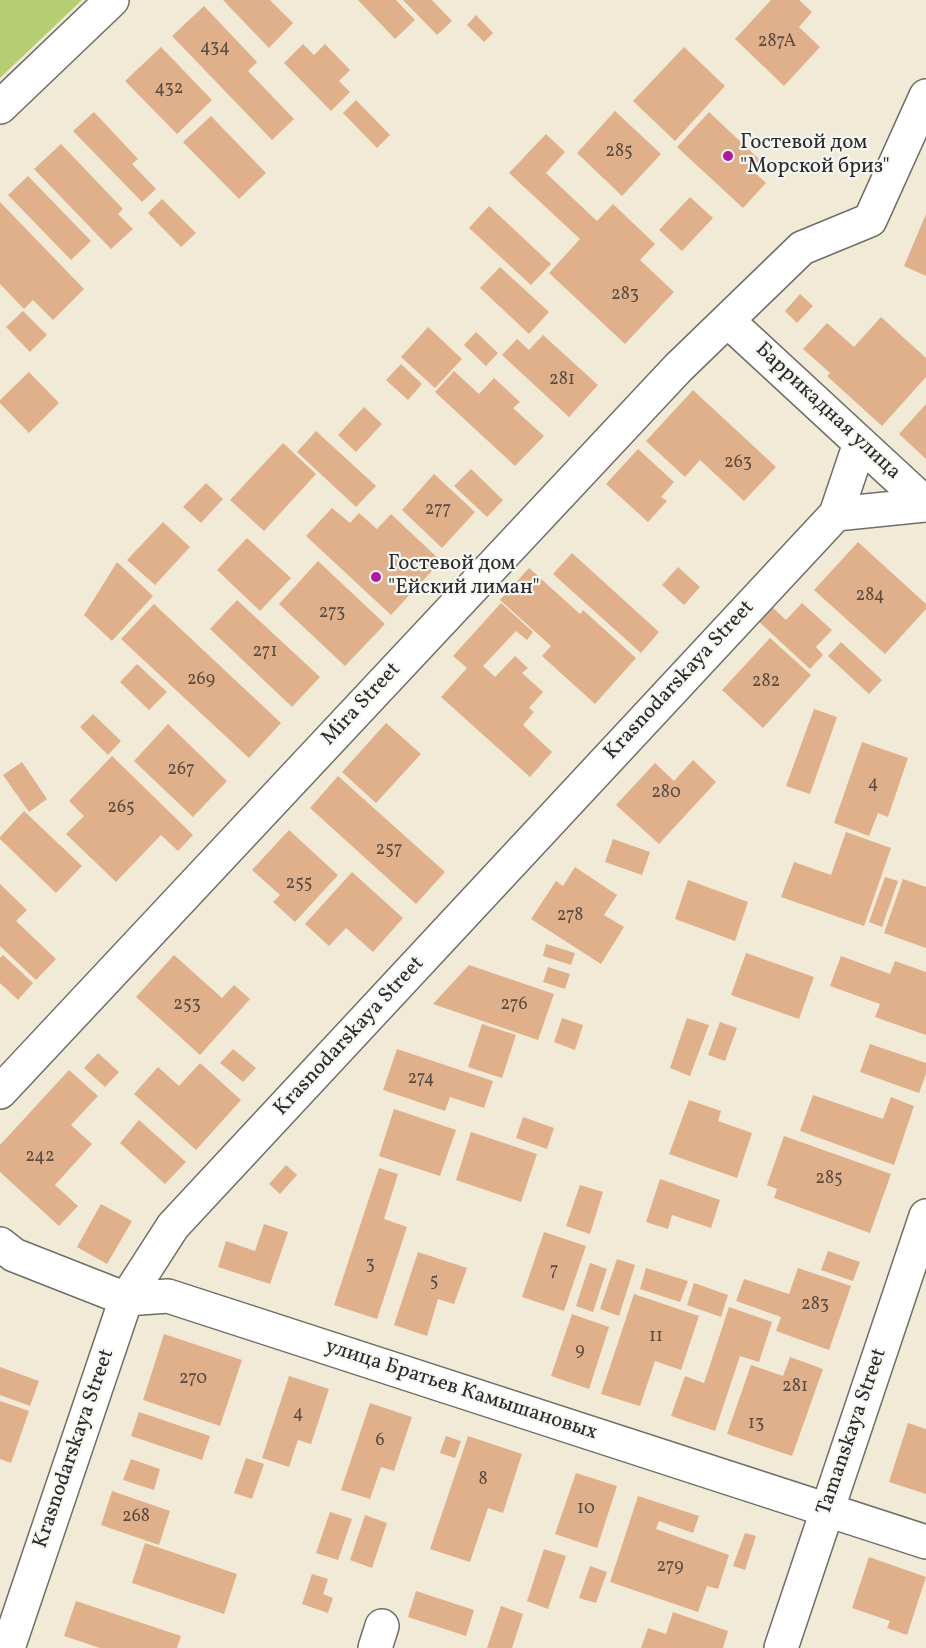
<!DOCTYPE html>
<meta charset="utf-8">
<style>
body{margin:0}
canvas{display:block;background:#f1ead7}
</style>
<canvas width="926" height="1648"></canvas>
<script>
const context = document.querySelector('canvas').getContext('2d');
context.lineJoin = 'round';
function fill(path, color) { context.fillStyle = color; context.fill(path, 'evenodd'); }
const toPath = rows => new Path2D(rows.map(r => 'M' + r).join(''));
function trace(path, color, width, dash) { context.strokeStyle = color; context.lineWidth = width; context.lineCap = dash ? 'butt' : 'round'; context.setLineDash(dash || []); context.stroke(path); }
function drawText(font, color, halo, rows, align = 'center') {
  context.font = font + ' Vollkorn,serif'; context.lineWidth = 4.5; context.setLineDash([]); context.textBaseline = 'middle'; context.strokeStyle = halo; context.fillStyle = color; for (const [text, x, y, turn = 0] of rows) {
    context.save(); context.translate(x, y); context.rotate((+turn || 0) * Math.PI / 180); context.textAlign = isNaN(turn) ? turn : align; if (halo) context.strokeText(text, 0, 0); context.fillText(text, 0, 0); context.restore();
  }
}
const green = toPath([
 [0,0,82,0,0,78]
]);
const building = toPath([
 [223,0,270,0,293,23,269,48],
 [358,0,396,0,415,20,395,39],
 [403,0,432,0,452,21,437,35],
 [771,0,799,0,812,12,799,27,820,47,784,86,735,39],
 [204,6,257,62,248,71,294,119,272,140,172,36],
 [476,15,493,33,484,42,467,25],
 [303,44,314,55,325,44,350,70,339,81,350,92,331,111,284,63],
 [161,47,212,100,177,134,125,81],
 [684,47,725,86,675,141,633,101],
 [356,100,390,135,377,148,343,113],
 [615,111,661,154,622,196,577,153],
 [94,112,138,159,132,164,156,189,142,202,73,131],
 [709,112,761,161,752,170,766,183,743,208,677,147],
 [211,116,266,173,239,199,183,142],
 [546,134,565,152,546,173,597,221,613,204,655,244,640,260,674,292,625,344,549,273,580,239,509,173],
 [61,144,123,209,118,214,133,229,111,249,34,169],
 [28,176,91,241,71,260,8,195],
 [690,197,713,218,682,251,659,230],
 [162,199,196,233,181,247,148,213],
 [0,202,84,289,53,320,33,300,24,309,0,284],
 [489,206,551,264,531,285,469,228],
 [926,214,926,276,904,266],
 [500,267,549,312,529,334,480,288],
 [800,294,813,306,797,323,785,311],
 [23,311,47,335,30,352,6,327],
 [881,317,926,358,926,377,882,426,827,376,830,373,803,349,827,323,854,347],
 [428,327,462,359,435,388,401,357],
 [476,332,498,353,486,366,464,345],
 [543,335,598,385,569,417,502,355,517,339,529,350],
 [401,364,422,384,408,400,386,380],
 [454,371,479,394,494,378,520,402,513,408,544,436,515,466,435,392],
 [29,372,59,403,29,433,0,403,0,400],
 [693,390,776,467,744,501,700,460,685,477,646,441],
 [926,404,926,459,899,434],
 [364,407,382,424,356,452,338,435],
 [316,431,376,486,356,507,297,452],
 [283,443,316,474,264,531,230,500],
 [638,449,674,482,661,497,667,501,648,522,606,484],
 [471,469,503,500,487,517,454,486],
 [434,474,475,512,442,548,402,510],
 [206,483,223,499,201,523,183,507],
 [332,508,350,523,359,513,377,529,391,514,441,561,391,615,306,536],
 [163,522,190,547,155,585,127,560],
 [247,538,291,578,260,611,217,570],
 [858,542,926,604,926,609,885,654,814,590],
 [572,553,659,632,641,653,553,574],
 [318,561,385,624,345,666,279,604],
 [117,562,153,596,112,641,84,615],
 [678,567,700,587,684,605,662,585],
 [529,568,580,614,583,610,636,658,595,704,542,656,551,646,500,600],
 [237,600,320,677,292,707,210,629],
 [501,603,533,632,527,640,516,631,483,666,495,677,515,656,528,668,522,673,543,692,529,708,534,712,523,725,552,752,530,777,441,697,467,668,453,656],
 [802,603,832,630,816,647,823,655,810,669,756,619,769,604,786,620],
 [154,604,281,723,249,758,121,639],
 [770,638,811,675,763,728,722,690],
 [841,642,882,680,869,694,828,656],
 [137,664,167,692,149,710,120,682],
 [814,709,837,717,810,794,786,786],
 [93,714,121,741,108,755,80,727],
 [386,723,421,754,376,803,342,772],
 [168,724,227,781,193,817,134,761],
 [862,742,908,758,888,817,878,813,869,836,834,823],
 [112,756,193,835,178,851,161,835,116,882,66,834,84,816,69,801],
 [693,760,716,782,659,844,616,805,655,763,674,781],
 [22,762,47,799,29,812,3,775],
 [338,776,445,872,416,904,310,808],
 [24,811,82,866,56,893,0,839,0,837],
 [289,830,338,875,295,922,273,902,280,895,252,870],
 [846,832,891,848,864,926,781,897,794,862,831,875],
 [613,839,650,852,642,875,605,862],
 [575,867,617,895,604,915,624,927,601,964,531,919,556,881,563,886],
 [352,872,403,918,373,952,346,928,329,946,305,924],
 [885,877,898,881,882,927,869,922],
 [903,879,926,887,926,948,884,933],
 [688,880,748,902,735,941,675,919],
 [0,884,27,910,16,921,56,959,36,980,0,946],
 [546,944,575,953,571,965,543,956],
 [746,953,814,977,799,1019,731,995],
 [3,955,33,983,18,1000,0,983,0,958],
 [174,955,222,998,234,985,250,999,200,1055,136,997],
 [841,956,890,974,895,961,926,972,926,1035,875,1017,880,1004,830,986],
 [469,965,554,994,538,1040,433,1004],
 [548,967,570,974,565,989,543,982],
 [562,1018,583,1025,575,1050,554,1042],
 [687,1018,709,1025,690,1076,670,1068],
 [720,1022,737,1028,725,1061,708,1055],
 [482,1024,516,1035,502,1078,468,1067],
 [870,1044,926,1063,926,1074,919,1093,860,1072],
 [233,1049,256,1068,243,1082,220,1063],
 [397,1049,493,1081,484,1108,450,1097,445,1111,383,1090],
 [98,1053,119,1072,105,1087,84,1068],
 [200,1063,241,1100,196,1150,134,1094,158,1067,179,1086],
 [69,1070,98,1096,71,1125,92,1144,55,1185,78,1206,59,1226,0,1172,0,1145],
 [813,1095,883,1119,891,1097,914,1106,894,1165,800,1131],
 [689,1100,721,1111,718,1121,752,1133,737,1178,669,1154],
 [394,1109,456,1130,440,1176,379,1156],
 [523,1117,554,1128,547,1149,516,1138],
 [139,1120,186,1162,165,1184,120,1143],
 [471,1132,537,1154,521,1202,456,1180],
 [784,1136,891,1174,870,1233,774,1198,777,1189,767,1185],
 [286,1165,297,1175,280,1194,269,1184],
 [379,1168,398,1174,384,1219,407,1227,377,1319,334,1305],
 [660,1179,720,1200,711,1228,672,1215,668,1229,646,1222],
 [580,1185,603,1192,590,1234,566,1226],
 [101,1204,132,1221,107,1264,77,1247],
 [264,1224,288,1232,270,1284,218,1267,226,1241,255,1251],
 [544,1232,586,1246,564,1311,522,1297],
 [828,1251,860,1262,853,1281,821,1270],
 [418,1252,467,1268,454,1304,438,1299,427,1336,394,1325],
 [617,1259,635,1265,619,1316,600,1309],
 [590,1263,607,1269,593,1312,576,1306],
 [646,1268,688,1281,680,1302,640,1289],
 [798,1268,851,1286,829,1350,776,1331,781,1317,736,1301,744,1279,789,1294],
 [694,1283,728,1295,721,1317,687,1305],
 [634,1294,699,1316,681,1370,655,1361,640,1406,601,1394],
 [729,1307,772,1322,759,1362,740,1356,715,1431,671,1416,685,1376,704,1383],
 [572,1314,609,1327,589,1389,551,1376],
 [164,1334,242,1360,220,1426,143,1400],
 [790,1357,823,1369,792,1456,727,1434,751,1365,783,1376],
 [0,1367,39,1381,30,1406,0,1395],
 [289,1376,329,1389,311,1444,298,1440,289,1467,262,1458],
 [0,1401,29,1411,11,1463,0,1459],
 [370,1403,412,1417,394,1471,381,1467,370,1499,341,1490],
 [139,1412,210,1436,202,1460,131,1436],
 [908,1423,926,1429,926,1494,889,1482],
 [446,1436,461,1441,455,1458,440,1453],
 [468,1436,522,1454,503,1513,488,1508,470,1562,430,1549],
 [246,1458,264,1464,252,1499,234,1493],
 [131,1459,160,1469,154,1490,123,1480],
 [576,1473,617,1486,597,1548,555,1534],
 [112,1491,170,1511,159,1545,101,1525],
 [638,1496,699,1516,693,1533,659,1521,656,1529,729,1555,718,1589,707,1586,698,1612,610,1582],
 [330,1512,352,1519,338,1560,316,1553],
 [365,1515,387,1523,372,1568,350,1560],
 [745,1533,756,1536,745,1570,733,1566],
 [145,1543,237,1574,224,1614,132,1583],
 [544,1549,566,1556,548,1609,527,1601],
 [869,1557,926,1577,907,1635,887,1628,890,1621,852,1608],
 [590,1566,607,1572,596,1603,579,1598],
 [312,1574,328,1579,323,1594,333,1598,328,1613,302,1604],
 [416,1591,474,1610,466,1636,408,1617],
 [76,1601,181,1636,177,1648,100,1648,64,1636],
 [501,1606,523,1614,512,1648,487,1648],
 [673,1612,728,1631,723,1648,641,1648,648,1628,666,1634]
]);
const minor = toPath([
 [0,107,112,0],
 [728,321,926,504],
 [836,514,860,443],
 [0,1092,678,368,802,248,870,220,926,96],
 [0,1244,14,1255,126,1299,168,1296,926,1542],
 [8,1648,126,1299,173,1226,836,514,926,505],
 [375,1648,382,1626],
 [781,1648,926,1216]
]);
const markers = [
 [728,156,6,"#b5179e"],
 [376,577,6,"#b5179e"]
];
const numberNames = [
 ["287А",777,43],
 ["434",215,49],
 ["432",169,90],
 ["285",619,153],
 ["283",625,296],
 ["281",562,381],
 ["263",738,464],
 ["277",438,511],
 ["284",870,597],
 ["273",332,614],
 ["271",265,653],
 ["269",201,681],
 ["282",766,683],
 ["267",181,771],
 ["4",873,785],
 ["280",666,794],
 ["265",121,809],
 ["257",389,851],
 ["255",299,885],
 ["278",570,917],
 ["253",187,1006],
 ["276",514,1006],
 ["274",421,1080],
 ["242",40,1158],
 ["285",829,1180],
 ["3",370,1266],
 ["7",554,1272],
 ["5",434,1283],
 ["283",815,1306],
 ["11",656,1338],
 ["9",580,1352],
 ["270",193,1380],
 ["281",795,1388],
 ["4",298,1415],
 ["13",756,1425],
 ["6",380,1442],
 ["8",483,1481],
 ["10",586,1510],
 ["268",136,1518],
 ["279",670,1568]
];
const poiNames = [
 ["Гостевой дом",740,144],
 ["\"Морской бриз\"",740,168],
 ["Гостевой дом",388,565],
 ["\"Ейский лиман\"",388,589]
];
const streetNames = [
 ["Баррикадная улица",827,412,43],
 ["Krasnodarskaya Street",680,681,-47],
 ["Mira Street",362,705,-47],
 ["Krasnodarskaya Street",350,1037,-47],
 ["улица Братьев Камышановых",461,1391,18],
 ["Tamanskaya Street",853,1432,-71],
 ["Krasnodarskaya Street",75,1449,-71]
];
fill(green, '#b7cd72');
fill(building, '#e0b08a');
trace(minor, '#706e67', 36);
trace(minor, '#fff', 33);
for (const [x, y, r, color] of markers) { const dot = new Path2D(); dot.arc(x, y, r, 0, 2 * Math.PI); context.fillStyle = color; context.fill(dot); trace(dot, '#f6f6f2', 2); }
drawText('18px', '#584c43', null, numberNames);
drawText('21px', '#2b2b2b', '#f6f6f2', poiNames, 'left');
drawText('21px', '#2b2b2b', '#f6f6f2', streetNames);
</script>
